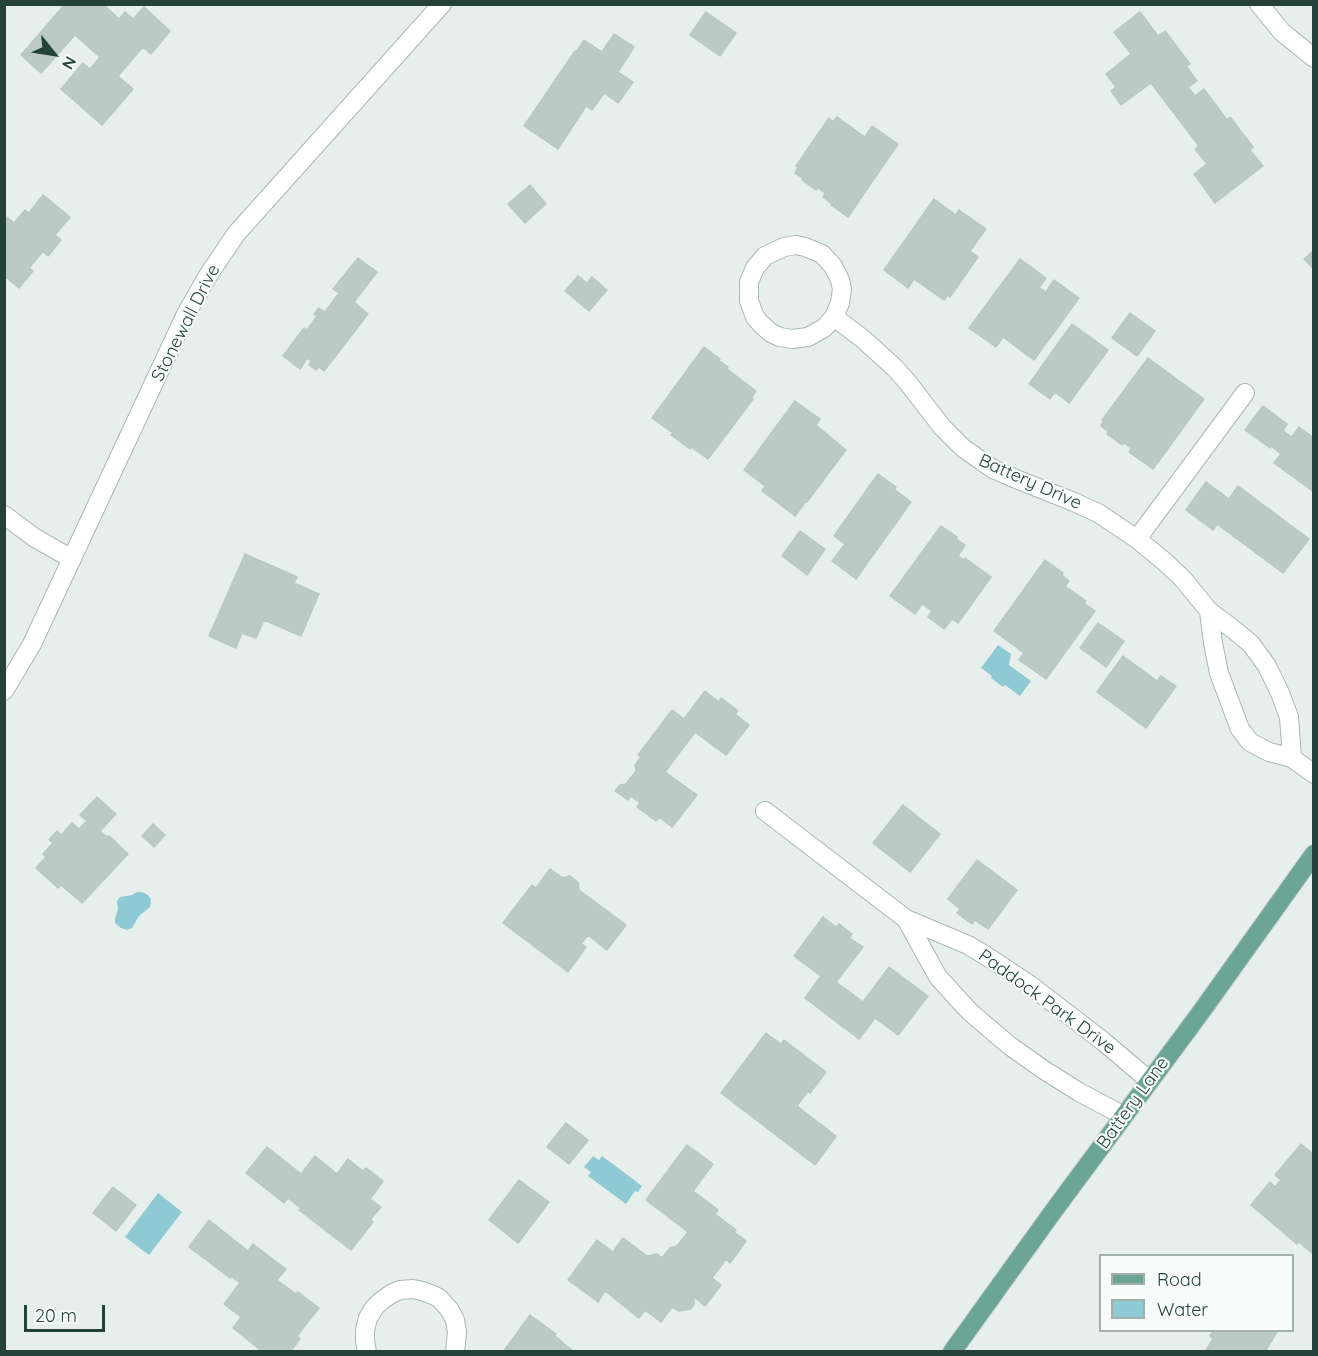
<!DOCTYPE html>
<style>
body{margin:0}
#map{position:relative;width:1318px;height:1356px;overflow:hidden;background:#e6efeb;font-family:Quicksand,sans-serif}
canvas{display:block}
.frame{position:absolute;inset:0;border:6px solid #24423a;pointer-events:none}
.legend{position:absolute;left:1099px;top:1254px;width:195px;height:78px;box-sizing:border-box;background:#f7fbf9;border:2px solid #a3b1ad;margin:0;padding:8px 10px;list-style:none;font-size:18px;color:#24423a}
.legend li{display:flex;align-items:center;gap:12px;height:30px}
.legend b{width:30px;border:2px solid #a3b1ad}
.north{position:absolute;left:24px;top:24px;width:60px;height:60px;-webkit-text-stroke:4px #f7fbf9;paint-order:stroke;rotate:120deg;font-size:16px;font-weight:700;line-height:24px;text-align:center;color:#24423a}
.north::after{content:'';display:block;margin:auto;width:21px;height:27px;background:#24423a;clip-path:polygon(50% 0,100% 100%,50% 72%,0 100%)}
.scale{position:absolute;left:24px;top:1305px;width:81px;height:27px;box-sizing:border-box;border:3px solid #24423a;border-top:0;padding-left:8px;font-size:18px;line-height:21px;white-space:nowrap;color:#24423a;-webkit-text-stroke:4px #f7fbf9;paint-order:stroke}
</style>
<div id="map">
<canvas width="1318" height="1356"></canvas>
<div class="frame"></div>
<ul class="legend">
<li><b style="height:8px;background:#6aa596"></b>Road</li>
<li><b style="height:16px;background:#8ec9d4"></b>Water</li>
</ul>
<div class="north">N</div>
<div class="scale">20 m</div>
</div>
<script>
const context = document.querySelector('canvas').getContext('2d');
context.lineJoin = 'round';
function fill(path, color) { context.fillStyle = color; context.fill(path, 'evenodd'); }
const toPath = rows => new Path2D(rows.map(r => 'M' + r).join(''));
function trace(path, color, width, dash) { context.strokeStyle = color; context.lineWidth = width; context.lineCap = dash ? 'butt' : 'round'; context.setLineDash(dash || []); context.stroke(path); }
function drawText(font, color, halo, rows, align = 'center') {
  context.font = font + ' Quicksand,sans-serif'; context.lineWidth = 4.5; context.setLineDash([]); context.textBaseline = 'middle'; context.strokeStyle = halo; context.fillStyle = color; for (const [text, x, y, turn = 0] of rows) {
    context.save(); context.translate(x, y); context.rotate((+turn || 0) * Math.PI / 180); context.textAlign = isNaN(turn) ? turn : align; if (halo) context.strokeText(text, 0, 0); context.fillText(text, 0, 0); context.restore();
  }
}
const water = toPath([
 [998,645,1011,654,1009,665,1031,681,1020,696,1005,685,1003,687,991,678,992,676,981,668],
 [137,892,142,892,148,895,151,899,150,907,139,916,132,928,127,930,121,928,115,923,115,919,118,909,117,901,120,897,132,895],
 [593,1156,599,1160,602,1156,642,1186,638,1192,635,1191,626,1204,588,1176,591,1172,584,1167],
 [158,1193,182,1212,149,1255,125,1237]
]);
const building = toPath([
 [65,4,103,4,119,19,125,12,133,19,144,7,170,31,151,54,143,47,118,76,133,89,102,125,61,89,83,63,90,69,100,57,75,35,41,73,21,55,65,4],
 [706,12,736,33,720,56,690,35,706,12],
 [1140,12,1158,36,1165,31,1190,64,1186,66,1197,81,1188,87,1195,96,1204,89,1227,120,1230,117,1253,147,1250,150,1263,166,1215,203,1194,174,1207,164,1195,149,1199,146,1151,83,1121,105,1111,91,1116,87,1106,74,1131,54,1114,32,1140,12],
 [614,34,634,47,618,72,633,82,618,103,604,93,592,110,586,106,558,149,524,126,575,51,576,52,584,40,602,52,614,34],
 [837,117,865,137,872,126,898,144,848,217,831,205,832,204,823,197,825,193,818,188,816,190,802,180,803,178,795,173,798,168,796,166,829,118,833,122,837,117],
 [530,185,546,204,525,223,508,204,530,185],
 [43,195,70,217,55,235,61,240,48,256,43,251,29,268,33,271,19,288,7,278,4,280,4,215,14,223,25,210,29,213,43,195],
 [934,199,956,215,959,210,986,229,970,251,978,257,950,297,948,295,944,300,914,279,908,288,884,270,934,199],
 [1314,250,1314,269,1304,259,1314,250],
 [358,258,377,272,354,302,368,314,324,371,319,367,316,370,309,365,312,361,307,358,300,369,283,356,304,328,307,330,317,316,314,314,319,308,325,312,339,293,333,289,358,258],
 [1020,259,1046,278,1039,288,1046,292,1054,280,1079,298,1034,360,1003,337,996,347,969,328,1020,259],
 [578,276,587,283,592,277,607,290,589,311,565,291,578,276],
 [1130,313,1155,331,1137,356,1112,338,1130,313],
 [1072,324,1108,350,1069,403,1055,392,1050,399,1029,384,1072,324],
 [704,347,720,359,718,360,728,367,727,369,756,391,752,397,753,399,708,459,691,447,690,449,671,435,673,433,652,418,704,347],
 [1148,358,1204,399,1153,469,1129,452,1131,448,1124,443,1122,445,1107,434,1108,431,1101,426,1104,421,1102,420,1148,358],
 [795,401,820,419,816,425,846,450,807,502,806,501,795,516,762,491,765,486,744,470,795,401],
 [1263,406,1287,424,1283,431,1292,437,1299,427,1314,438,1314,492,1274,463,1281,454,1271,446,1270,448,1245,430,1263,406],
 [878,474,896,487,894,489,911,502,856,579,832,561,845,544,834,536,878,474],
 [1206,482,1229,499,1238,486,1309,539,1283,573,1217,524,1213,530,1186,510,1206,482],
 [941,526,957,537,956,539,965,545,958,556,964,560,965,558,991,577,958,623,952,619,944,629,928,617,932,611,922,604,915,614,890,596,941,526],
 [800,531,825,549,807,575,782,556,800,531],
 [245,554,297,577,294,583,319,594,301,636,264,620,256,638,242,633,236,648,209,636,245,554],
 [1045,560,1063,573,1062,575,1069,581,1065,586,1086,601,1084,603,1095,611,1046,679,1019,660,1024,653,994,631,1045,560],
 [1098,623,1124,641,1106,667,1080,648,1098,623],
 [1123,656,1157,681,1161,676,1176,686,1146,728,1097,692,1123,656],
 [705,691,719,702,721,698,738,711,735,714,749,725,726,755,695,732,665,772,697,795,672,827,659,817,656,821,637,807,640,803,631,796,628,800,615,791,620,785,626,784,636,771,635,765,641,757,638,755,672,710,684,719,705,691],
 [97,797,116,814,100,831,107,837,109,836,128,854,82,903,61,885,58,888,36,868,46,857,43,854,53,843,49,840,57,831,61,835,72,823,79,829,87,821,80,815,97,797],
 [903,805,940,834,910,872,873,843,903,805],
 [153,824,165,835,154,847,142,836,153,824],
 [977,860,1017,890,988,929,975,920,972,924,957,913,960,909,948,899,977,860],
 [550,869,563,878,570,876,578,882,579,890,626,925,607,950,588,935,581,944,586,947,568,972,503,923,532,885,536,888,550,869],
 [823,917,836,927,839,924,852,934,849,938,863,947,836,982,863,1002,889,967,928,996,898,1035,875,1018,859,1039,805,998,821,976,794,956,823,917],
 [766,1033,781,1044,784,1040,826,1072,810,1093,808,1091,797,1106,836,1136,815,1165,721,1093,766,1033],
 [566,1123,588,1140,569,1164,547,1147,566,1123],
 [1301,1144,1314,1155,1313,1254,1299,1242,1297,1244,1251,1205,1270,1182,1275,1187,1281,1180,1275,1175,1301,1144],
 [687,1145,713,1164,693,1191,718,1210,715,1214,736,1230,734,1232,746,1241,730,1263,726,1259,712,1278,721,1285,705,1306,694,1297,694,1304,691,1309,679,1311,672,1307,661,1322,645,1310,639,1318,605,1291,598,1302,568,1280,597,1240,613,1252,623,1238,647,1256,657,1254,662,1258,670,1248,677,1246,688,1232,646,1200,687,1145],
 [267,1147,301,1174,315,1156,337,1174,348,1159,363,1171,366,1168,383,1181,370,1199,381,1207,370,1220,373,1222,351,1250,299,1210,301,1208,288,1198,284,1203,246,1173,267,1147],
 [519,1180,549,1202,518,1243,489,1220,519,1180],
 [113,1187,136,1205,116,1231,93,1213,113,1187],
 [209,1220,248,1251,253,1244,286,1269,277,1280,296,1294,298,1292,319,1308,297,1336,300,1339,290,1352,263,1352,233,1328,241,1317,224,1304,240,1283,231,1276,230,1278,189,1247,209,1220],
 [530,1315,556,1334,555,1336,574,1352,503,1352,530,1315],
 [1214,1330,1278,1330,1265,1352,1205,1352,1213,1339,1210,1336,1214,1330]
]);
const minor = toPath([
 [1259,4,1282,32,1314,58],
 [834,317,824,328,808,337,792,339,780,337,771,333,761,324,755,317,749,301,749,282,755,268,765,256,784,247,796,245,805,247,822,254,833,266,840,280,842,289,840,303,834,317,863,339,895,368,909,384,942,427,963,448,993,469,1016,479,1074,502,1098,513,1137,539,1165,562,1183,579,1209,611,1233,629,1251,644,1267,666,1280,693,1289,717,1292,758],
 [4,515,35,538,72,559],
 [1137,539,1245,393],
 [1209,611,1213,643,1219,673,1240,729,1250,742,1269,752,1292,758,1314,774],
 [4,691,32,644,186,314,209,274,236,234,442,4],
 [765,811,906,919],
 [1124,1116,1079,1092,1044,1070,1010,1046,970,1012,938,977,906,919,968,945,991,959,1030,985,1104,1042,1150,1081],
 [367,1352,365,1341,365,1330,368,1318,374,1308,381,1301,391,1294,400,1290,413,1289,422,1291,433,1295,439,1298,449,1309,455,1320,457,1332,455,1352]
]);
const major = toPath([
 [952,1352,1052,1213,1201,1012,1314,854]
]);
const streetNames = [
 ["Stonewall Drive",186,323,-63],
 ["Battery Drive",1030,482,24],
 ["Paddock Park Drive",1047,1002,36],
 ["Battery Lane",1133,1103,-54]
];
fill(water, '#8ec9d4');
fill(building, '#bbcac4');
trace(building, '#b8c9c2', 1.5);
trace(minor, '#a8b8b2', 20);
trace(major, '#c2cac8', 20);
trace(minor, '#fff', 18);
trace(major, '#6aa596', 18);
drawText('18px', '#24423a', '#f7fbf9', streetNames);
</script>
